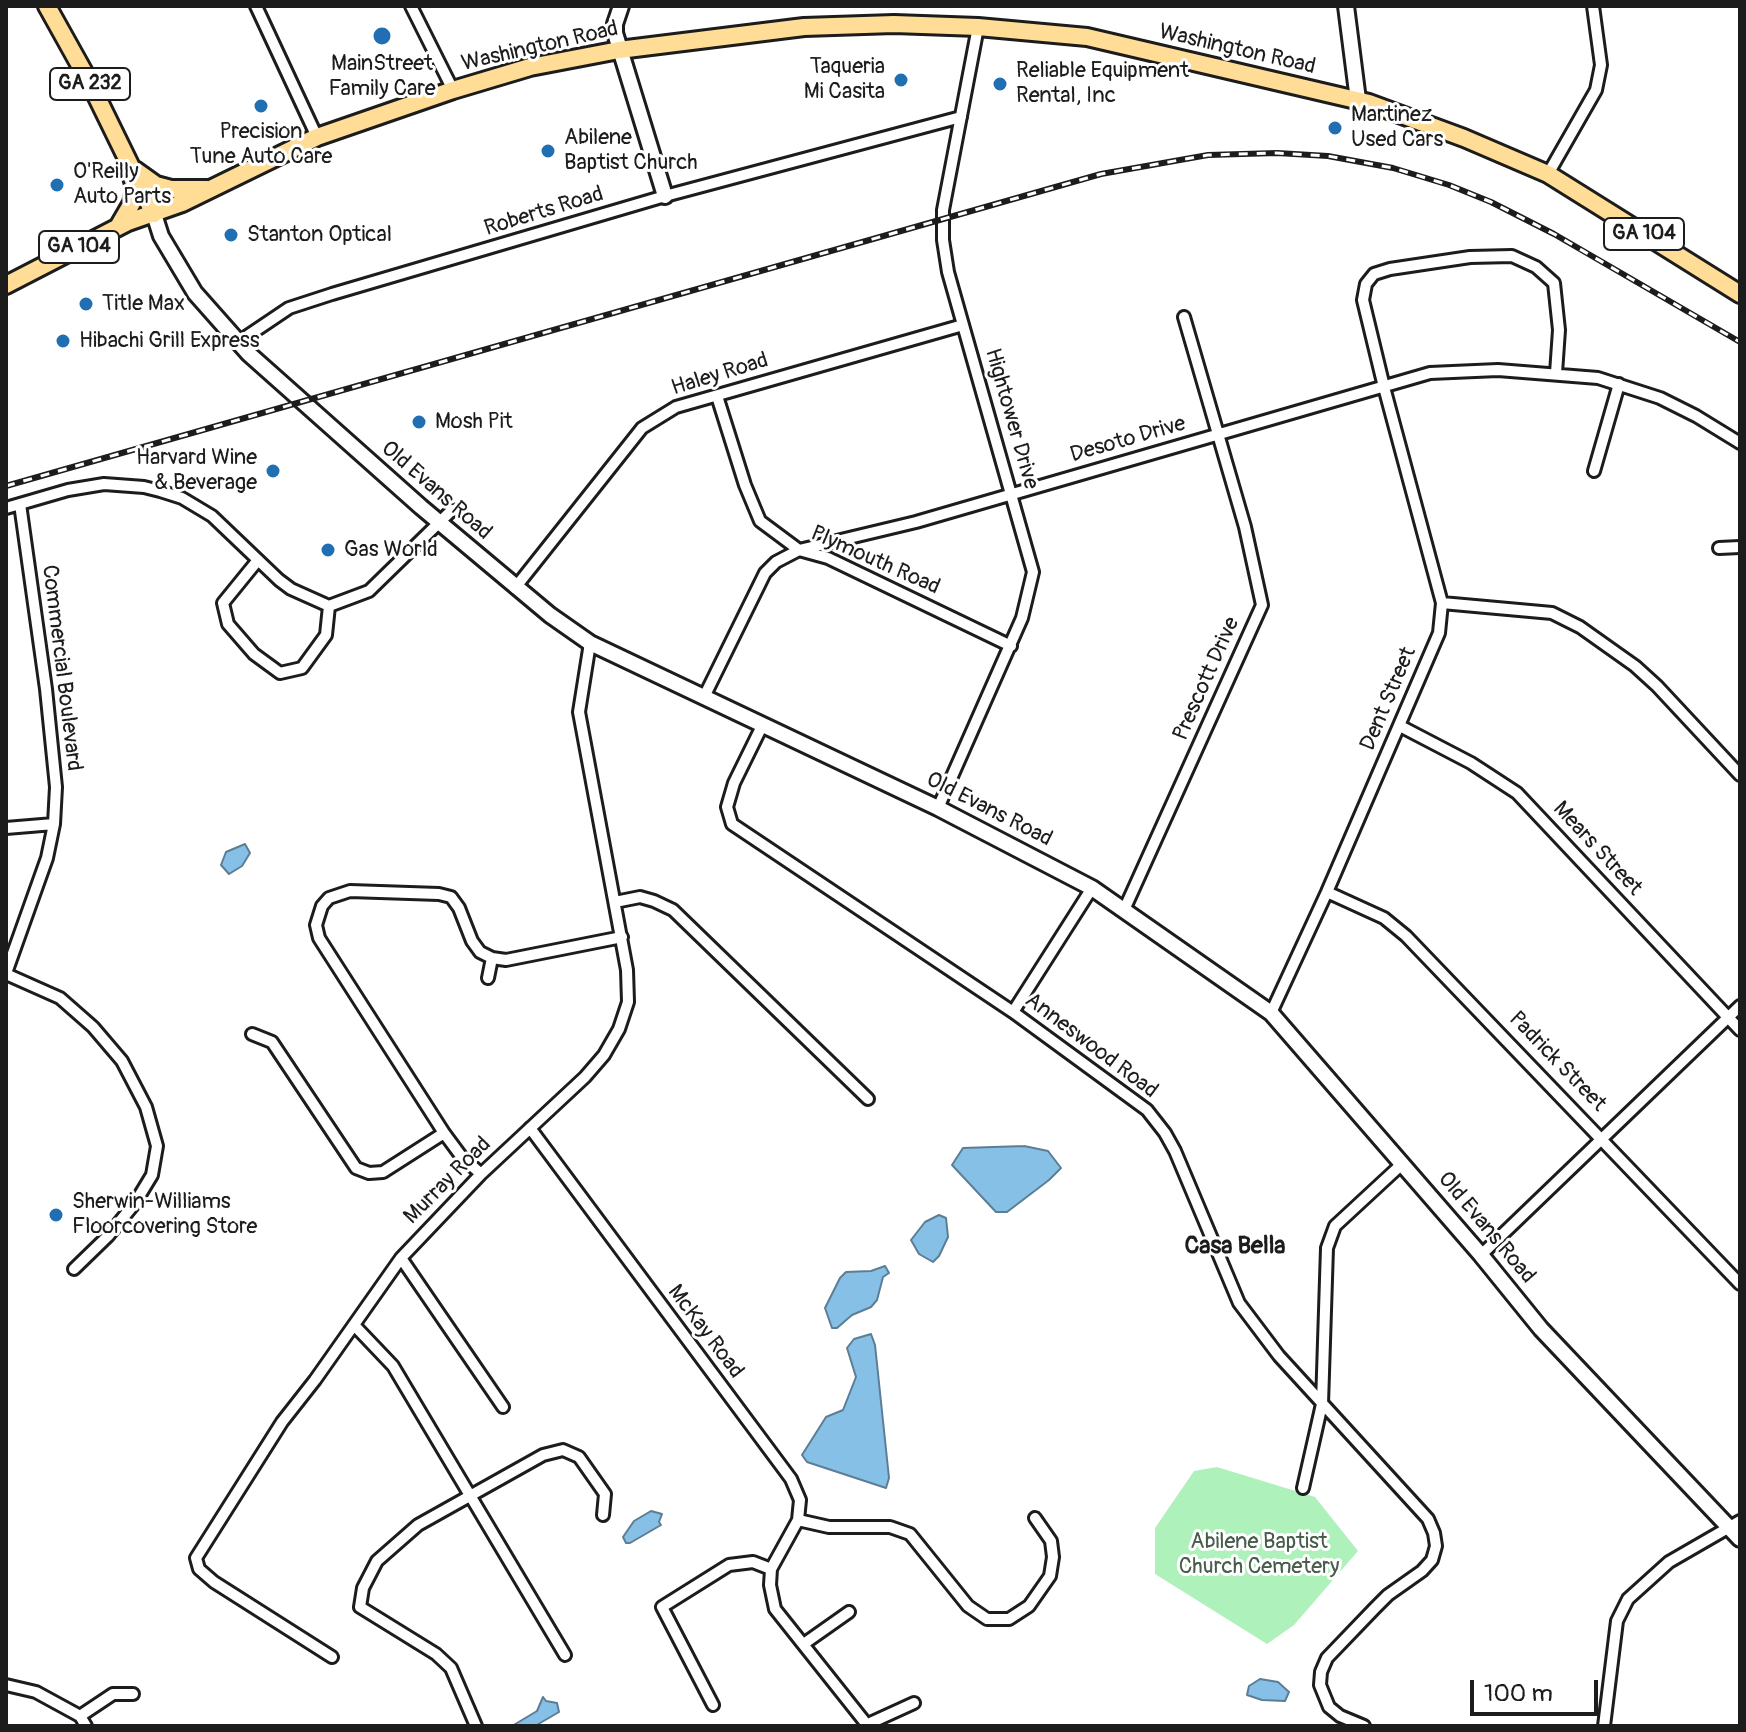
<!DOCTYPE html>
<style>
body{margin:0}
#map{position:relative;width:1746px;height:1732px;overflow:hidden;background:#fff;font-family:Pangolin,sans-serif}
canvas{display:block}
.frame{position:absolute;inset:0;border:8px solid #1c1c1c;pointer-events:none}
.scale{position:absolute;left:1470px;top:1680px;width:128px;height:36px;box-sizing:border-box;border:4px solid #1c1c1c;border-top:0;padding-left:10px;font-size:24px;line-height:28px;white-space:nowrap;color:#1c1c1c;-webkit-text-stroke:6px #fff;paint-order:stroke}
</style>
<div id="map">
<canvas width="1746" height="1732"></canvas>
<div class="frame"></div>
<div class="scale">100 m</div>
</div>
<script>
const context = document.querySelector('canvas').getContext('2d');
context.lineJoin = 'round';
function fill(path, color) { context.fillStyle = color; context.fill(path, 'evenodd'); }
const toPath = rows => new Path2D(rows.map(r => 'M' + r).join(''));
function trace(path, color, width, dash) { context.strokeStyle = color; context.lineWidth = width; context.lineCap = dash ? 'butt' : 'round'; context.setLineDash(dash || []); context.stroke(path); }
function drawText(font, color, halo, rows, align = 'center') {
  context.font = font + ' Pangolin,sans-serif'; context.lineWidth = 6; context.setLineDash([]); context.textBaseline = 'middle'; context.strokeStyle = halo; context.fillStyle = color; for (const [text, x, y, turn = 0] of rows) {
    context.save(); context.translate(x, y); context.rotate((+turn || 0) * Math.PI / 180); context.textAlign = isNaN(turn) ? turn : align; if (halo) context.strokeText(text, 0, 0); context.fillText(text, 0, 0); context.restore();
  }
}
const green = toPath([
 [1217,1467,1315,1497,1358,1551,1294,1625,1267,1644,1155,1574,1155,1528,1194,1471]
]);
const water = toPath([
 [245,844,250,853,242,866,229,874,221,865,226,852,245,844],
 [1024,1146,1048,1151,1061,1168,1049,1180,1007,1212,996,1212,952,1165,963,1148,1024,1146],
 [939,1215,946,1218,948,1237,939,1256,933,1262,919,1254,911,1240,925,1222,939,1215],
 [885,1266,889,1273,883,1277,877,1300,871,1307,852,1315,837,1328,832,1328,825,1308,840,1278,846,1272,871,1271,885,1266],
 [871,1334,875,1345,889,1478,886,1488,807,1462,802,1455,826,1417,843,1410,856,1377,847,1348,854,1339,871,1334],
 [651,1511,662,1514,659,1522,661,1525,630,1543,626,1543,623,1537,634,1521,651,1511],
 [1260,1679,1278,1682,1289,1692,1285,1701,1262,1700,1247,1695,1249,1686,1260,1679],
 [543,1697,546,1701,557,1703,559,1712,535,1726,512,1726,537,1711,543,1697]
]);
const street = toPath([
 [256,6,317,137],
 [411,6,453,90],
 [1548,174,1596,90,1601,65,1593,6],
 [240,341,289,308,332,294,665,196,961,117],
 [717,396,745,485,760,521,799,550,828,558,1011,646],
 [1594,471,1619,384],
 [6,508,68,490,104,484,144,487,160,491,182,498,212,516,279,580,291,589,329,606,369,591,452,510],
 [1719,548,1740,547],
 [258,560,223,603,228,624,254,654,280,673,302,668,326,635,329,606],
 [515,588,642,428,676,407,963,325],
 [1442,603,1552,613,1580,627,1635,666,1657,686,1740,775],
 [704,697,765,573,776,562,799,550,916,522,1430,373,1498,370,1598,378,1660,398,1696,416,1740,443],
 [762,726,734,783,727,807,732,824,1013,1012,1147,1110,1165,1133,1175,1151,1239,1303,1279,1356,1428,1519,1434,1533,1436,1546,1432,1560,1422,1571,1388,1595,1375,1608,1327,1658,1321,1672,1320,1685,1329,1707,1340,1716,1364,1726],
 [1400,726,1471,763,1517,793,1740,1030],
 [938,808,1022,618,1033,572,948,272,943,240,943,210,978,27],
 [6,828,54,824],
 [1327,892,1384,918,1406,936,1740,1284],
 [615,902,640,897,654,901,673,910,868,1099],
 [1124,910,1262,605,1245,527,1184,317],
 [6,973,47,858,54,824,56,787,46,689,20,504],
 [6,974,60,998,93,1027,122,1061,146,1107,157,1146,152,1175,135,1203,108,1236,74,1269],
 [488,978,492,958],
 [1013,1012,1092,888],
 [1271,1013,1327,892,1439,633,1442,603,1384,387,1363,300,1366,284,1374,274,1390,269,1470,257,1512,256,1536,267,1554,283,1559,330,1556,373],
 [252,1034,272,1042,356,1168,369,1173,383,1172,444,1133],
 [530,1128,791,1479,800,1500,798,1520,771,1569,770,1585,775,1609,868,1726],
 [481,1174,461,1156,444,1133,319,938,316,925,322,906,329,898,350,891,439,894,451,897,459,908,472,941,480,952,492,958,506,960,622,937],
 [1481,1255,1740,1006],
 [401,1258,503,1407],
 [354,1325,393,1366,565,1655],
 [1303,1488,1322,1404,1327,1248,1335,1226,1402,1164],
 [798,1520,829,1527,890,1527,910,1534,968,1606,987,1619,1009,1619,1029,1606,1050,1576,1053,1557,1051,1541,1035,1518],
 [805,1643,849,1612],
 [332,1657,214,1582,199,1569,196,1558,282,1422,315,1380,401,1258,481,1174,585,1077,604,1055,619,1029,628,1002,627,970,579,712,590,643],
 [6,1685,36,1692,80,1716,86,1726],
 [713,1705,662,1607,729,1565,753,1562,771,1569],
 [80,1716,113,1694,133,1694],
 [868,1724,914,1703],
 [476,1726,451,1668,436,1654,360,1607,363,1588,377,1561,418,1525,543,1455,563,1450,579,1457,605,1494,603,1515],
 [1604,1726,1617,1621,1628,1599,1669,1562,1740,1521]
]);
const secondary = toPath([
 [621,6,615,24,615,33,665,196],
 [1346,6,1358,100],
 [154,214,161,236,195,293,249,354,421,507,550,615,590,643,938,808,1092,888,1271,1013,1481,1255,1541,1329,1740,1539]
]);
const primary = toPath([
 [47,6,91,85,154,214],
 [135,170,156,185,171,189,207,189],
 [118,227,132,203,135,188,132,177],
 [6,285,128,222,182,203,317,137,453,90,530,67,619,50,804,27,894,24,978,27,1087,37,1369,103,1464,138,1548,174,1740,294]
]);
const rail = toPath([
 [6,486,1101,174,1208,155,1277,153,1328,156,1393,168,1449,185,1491,202,1554,234,1740,342]
]);
const markers = [
 [382,36,10,"#1f6fb2"],
 [901,80,8,"#1f6fb2"],
 [1000,84,8,"#1f6fb2"],
 [261,106,8,"#1f6fb2"],
 [1335,128,8,"#1f6fb2"],
 [548,151,8,"#1f6fb2"],
 [57,185,8,"#1f6fb2"],
 [231,235,8,"#1f6fb2"],
 [86,304,8,"#1f6fb2"],
 [63,341,8,"#1f6fb2"],
 [419,422,8,"#1f6fb2"],
 [273,471,8,"#1f6fb2"],
 [328,550,8,"#1f6fb2"],
 [56,1215,8,"#1f6fb2"]
];
const shields = [
 [90,84,80],
 [1644,234,80],
 [79,247,80]
];
const shieldNames = [
 ["GA 232",90,84],
 ["GA 104",1644,234],
 ["GA 104",79,247]
];
const streetNames = [
 ["Washington Road",540,47,-13],
 ["Washington Road",1237,50,13],
 ["Roberts Road",544,212,-17],
 ["Haley Road",720,375,-17],
 ["Hightower Drive",1011,419,74],
 ["Desoto Drive",1128,440,-16],
 ["Old Evans Road",436,491,41],
 ["Plymouth Road",875,561,24],
 ["Commercial Boulevard",61,668,83],
 ["Prescott Drive",1207,679,-66],
 ["Dent Street",1389,699,-67],
 ["Old Evans Road",989,810,27],
 ["Mears Street",1597,849,47],
 ["Anneswood Road",1091,1046,37],
 ["Padrick Street",1557,1062,46],
 ["Murray Road",448,1181,-45],
 ["Old Evans Road",1486,1228,50],
 ["McKay Road",705,1332,53]
];
const poiNames = [
 ["MainStreet",382,64,"center"],
 ["Family Care",382,89,"center"],
 ["Taqueria",885,67,"right"],
 ["Mi Casita",885,92,"right"],
 ["Reliable Equipment",1016,71],
 ["Rental, Inc",1016,96],
 ["Martinez",1351,115],
 ["Used Cars",1351,140],
 ["Precision",261,132,"center"],
 ["Tune Auto Care",261,157,"center"],
 ["Abilene",564,138],
 ["Baptist Church",564,163],
 ["O'Reilly",73,172],
 ["Auto Parts",73,197],
 ["Stanton Optical",247,235],
 ["Title Max",102,304],
 ["Hibachi Grill Express",79,341],
 ["Mosh Pit",435,422],
 ["Harvard Wine",257,458,"right"],
 ["& Beverage",257,483,"right"],
 ["Gas World",344,550],
 ["Sherwin-Williams",72,1202],
 ["Floorcovering Store",72,1227]
];
const parkNames = [
 ["Abilene Baptist",1259,1542],
 ["Church Cemetery",1259,1567]
];
const neighbourhoodNames = [
 ["Casa Bella",1235,1247]
];
fill(green, '#aef1bb');
fill(water, '#87c0e6');
trace(water, '#5c7e95', 2);
trace(street, '#1c1c1c', 16);
trace(secondary, '#1c1c1c', 20);
trace(primary, '#1c1c1c', 22);
trace(street, '#fff', 10);
trace(secondary, '#fff', 14);
trace(primary, '#ffdd96', 16);
trace(rail, '#1c1c1c', 6);
trace(rail, '#fff', 3, [9]);
for (const [x, y, r, color] of markers) { const dot = new Path2D(); dot.arc(x, y, r, 0, 2 * Math.PI); context.fillStyle = color; context.fill(dot); trace(dot, '#fff', 3); }
for (const [x, y, w] of shields) { const box = new Path2D(); box.roundRect(x - w / 2, y - 16, w, 32, 6); context.fillStyle = '#fff'; context.fill(box); trace(box, '#1c1c1c', 2); }
drawText('bold 20px', '#1c1c1c', null, shieldNames);
drawText('22px', '#1c1c1c', '#fff', streetNames);
drawText('22px', '#1c1c1c', '#fff', poiNames, 'left');
drawText('22px', '#485c4c', '#fff', parkNames);
drawText('bold 24px', '#1c1c1c', '#fff', neighbourhoodNames);
</script>
